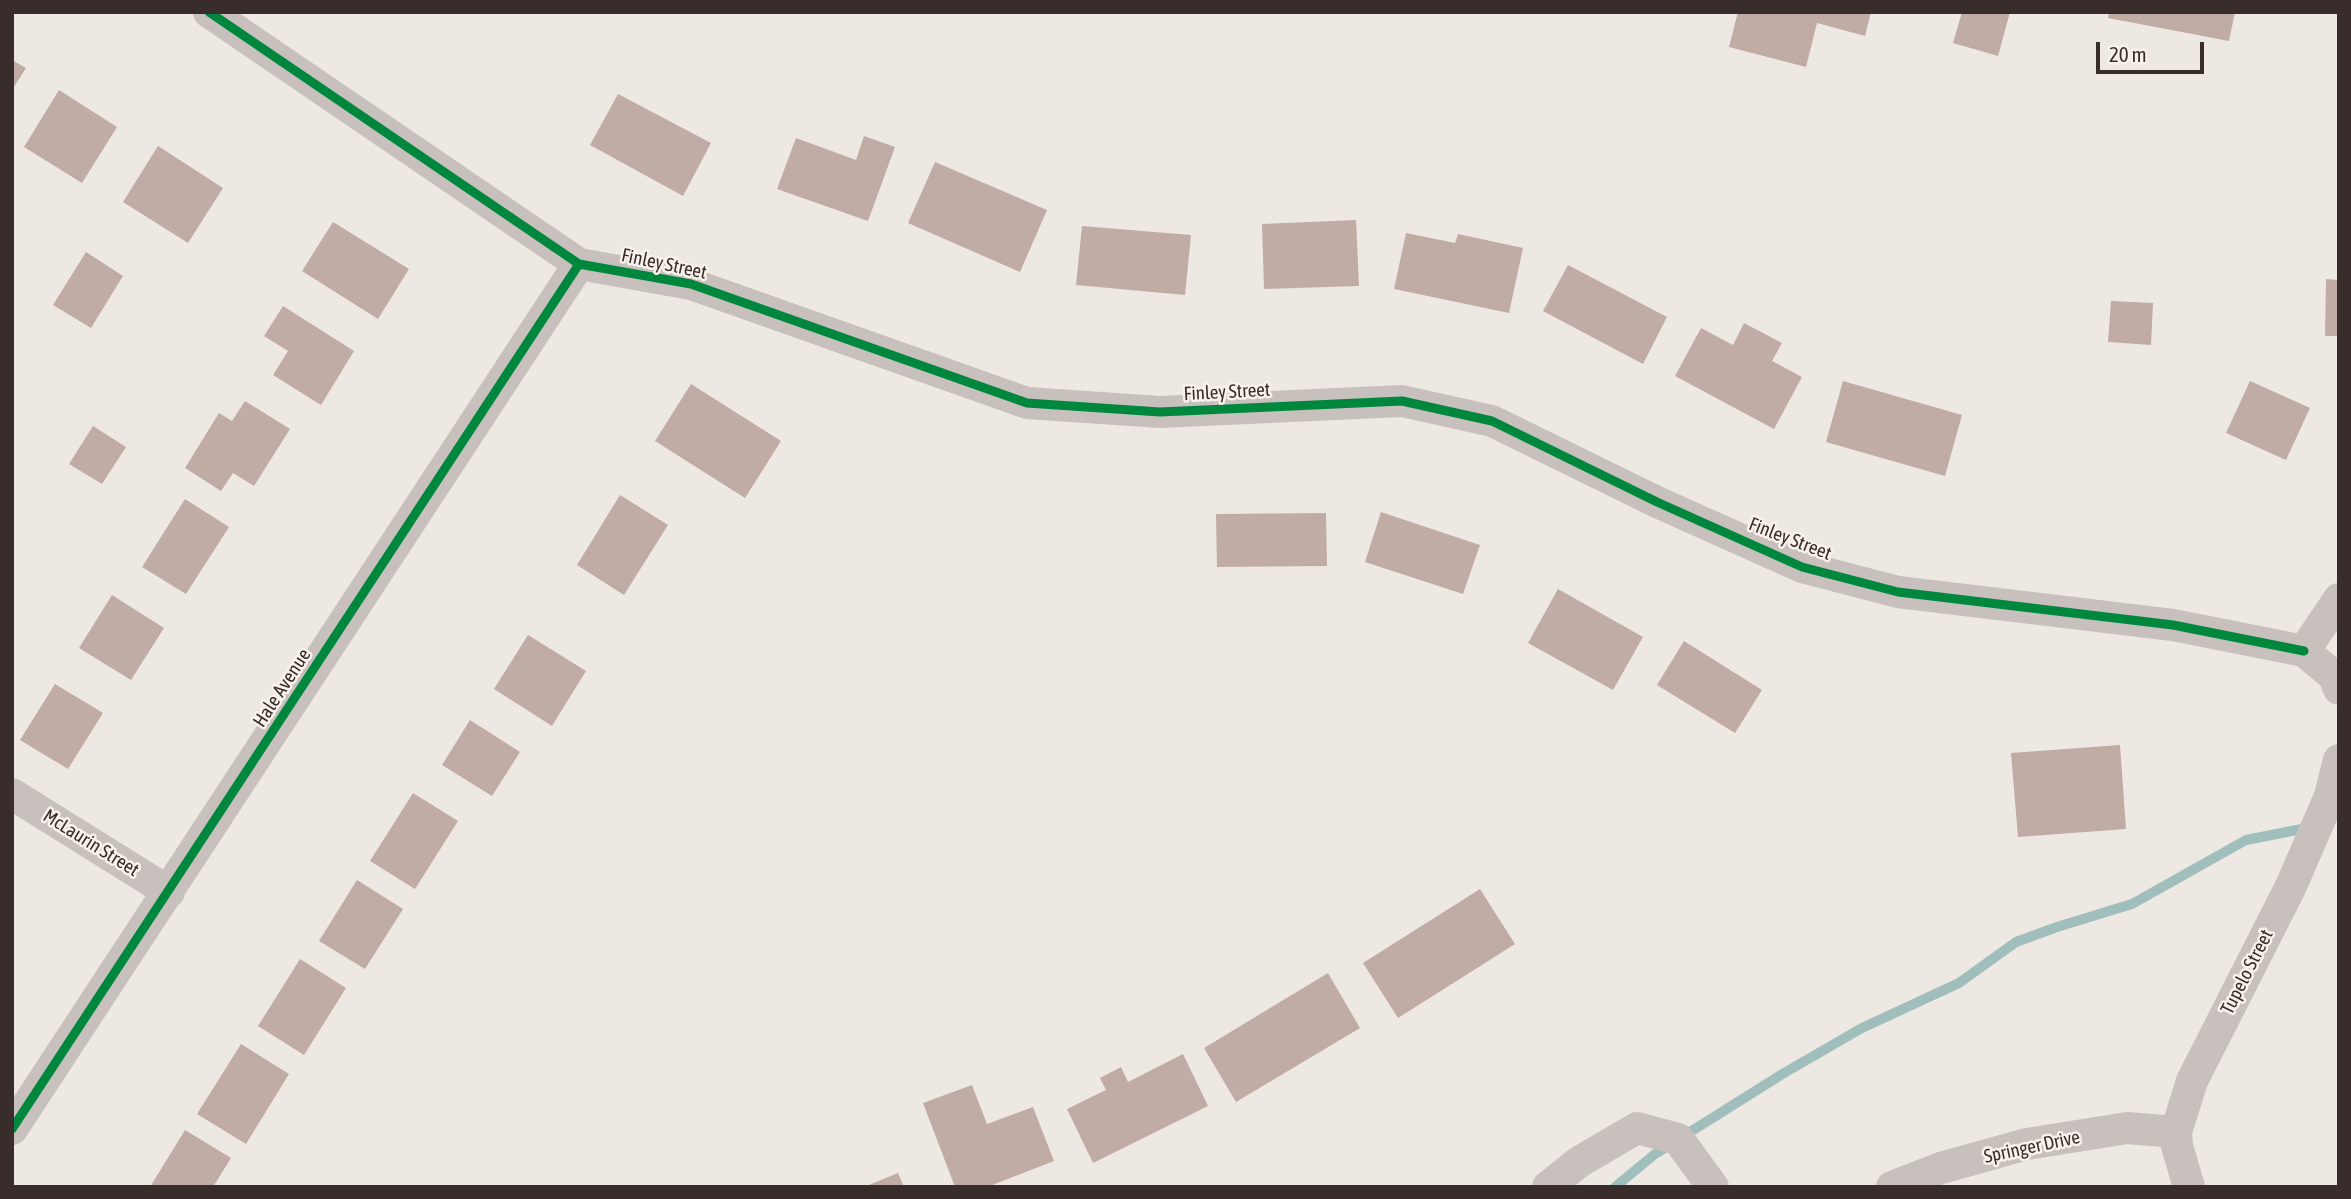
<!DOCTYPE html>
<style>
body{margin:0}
#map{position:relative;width:2351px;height:1199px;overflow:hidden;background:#eee8e3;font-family:"Asap Condensed",sans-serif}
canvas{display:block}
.frame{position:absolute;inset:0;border:14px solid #382d2a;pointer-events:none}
.scale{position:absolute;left:2096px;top:42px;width:108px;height:32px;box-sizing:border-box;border:4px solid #382d2a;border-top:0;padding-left:9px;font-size:21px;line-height:24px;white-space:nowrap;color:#382d2a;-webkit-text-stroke:5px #f9f1eb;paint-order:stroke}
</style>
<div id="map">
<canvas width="2351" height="1199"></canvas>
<div class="frame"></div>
<div class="scale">20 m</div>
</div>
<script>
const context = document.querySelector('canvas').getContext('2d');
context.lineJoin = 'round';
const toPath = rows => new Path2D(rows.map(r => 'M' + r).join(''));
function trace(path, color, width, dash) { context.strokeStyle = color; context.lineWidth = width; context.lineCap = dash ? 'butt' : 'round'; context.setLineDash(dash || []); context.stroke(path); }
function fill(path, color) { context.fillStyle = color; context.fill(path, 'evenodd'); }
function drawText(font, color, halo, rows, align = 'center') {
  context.font = font + ' "Asap Condensed",sans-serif'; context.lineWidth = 5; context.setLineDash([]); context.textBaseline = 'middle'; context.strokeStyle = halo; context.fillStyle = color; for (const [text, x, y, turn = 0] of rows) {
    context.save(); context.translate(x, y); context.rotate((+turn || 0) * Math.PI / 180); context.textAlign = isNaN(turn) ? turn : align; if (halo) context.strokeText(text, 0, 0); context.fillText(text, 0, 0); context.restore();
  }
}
const stream = toPath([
 [1615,1187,1655,1154,1784,1073,1862,1028,1959,983,2016,942,2057,927,2132,904,2246,840,2312,827]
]);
const building = toPath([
 [1738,12,1871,12,1865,36,1817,23,1806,67,1729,47],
 [1962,12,2010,12,1998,56,1953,43],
 [2109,12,2235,12,2229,41,2108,18],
 [12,60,26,68,12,90],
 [59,90,117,127,82,183,24,147],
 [618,94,711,143,683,196,590,145],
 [864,136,895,147,868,221,777,189,796,138,856,160],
 [158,146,223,188,188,243,123,202],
 [935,162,1047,210,1020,272,908,223],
 [1356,220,1359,286,1264,289,1262,224],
 [333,222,409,269,378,319,302,271],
 [1082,226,1191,235,1185,295,1076,285],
 [1406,233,1455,243,1458,234,1523,248,1509,313,1394,289],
 [86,252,123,276,91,328,53,305],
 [1568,265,1667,317,1643,364,1543,311],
 [2326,279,2339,280,2339,336,2325,336],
 [2111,301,2153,303,2151,345,2108,342],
 [283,306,354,351,321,405,273,375,288,351,264,336],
 [1744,323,1782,343,1772,361,1802,377,1774,429,1675,376,1701,328,1733,345],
 [1843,381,1962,415,1945,476,1826,442],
 [2250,381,2310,408,2286,460,2226,433],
 [691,384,781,441,745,498,655,441],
 [245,401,290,429,254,486,233,473,221,491,185,468,219,413,232,421],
 [93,426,126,447,102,484,69,464],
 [620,495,668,525,624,595,577,565],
 [185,499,229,527,186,594,142,567],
 [1381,512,1480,545,1463,594,1365,562],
 [1326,513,1327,566,1217,567,1216,514],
 [1558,589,1643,637,1613,690,1528,643],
 [112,595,164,628,131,680,79,648],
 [528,635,586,671,552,726,494,689],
 [1684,641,1762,690,1735,733,1657,685],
 [55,684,103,713,68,769,20,740],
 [470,720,520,752,492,796,442,765],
 [2120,745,2126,829,2018,837,2011,753],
 [413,793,458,821,415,889,370,861],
 [357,880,403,909,365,969,319,941],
 [1480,889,1515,944,1398,1018,1363,963],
 [300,959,346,988,304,1055,258,1026],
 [1328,973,1360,1028,1236,1102,1204,1048],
 [241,1044,289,1074,246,1144,197,1114],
 [1183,1054,1208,1106,1093,1163,1067,1109,1106,1090,1100,1078,1121,1067,1128,1082],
 [972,1085,987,1124,1033,1107,1054,1161,987,1187,955,1187,923,1103],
 [185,1130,231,1158,213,1187,150,1187],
 [898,1173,904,1187,864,1187]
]);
const minor = toPath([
 [209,12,579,264,691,284,1027,403,1160,412,1402,401,1492,421,1657,502,1802,567,1898,592,2173,625,2304,651],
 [2339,599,2304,651,2334,676,2339,689],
 [12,794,169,892],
 [12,1129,579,264],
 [1548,1187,1579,1162,1637,1128,1678,1139,1713,1187],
 [1892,1187,1941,1168,2027,1144,2127,1128,2176,1132],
 [2189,1187,2177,1146,2176,1132,2192,1081,2291,886,2330,796,2339,760]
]);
const cycleway = toPath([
 [209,12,579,264,691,284,1027,403,1160,412,1402,401,1492,421,1657,502,1802,567,1898,592,2173,625,2304,651],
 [12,1129,579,264]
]);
const streetNames = [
 ["Finley Street",664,264,12],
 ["Finley Street",1227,392,-3],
 ["Finley Street",1790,539,21],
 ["Hale Avenue",282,688,-57],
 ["McLaurin Street",91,843,32],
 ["Tupelo Street",2247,972,-63],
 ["Springer Drive",2032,1147,-12]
];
trace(stream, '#a0bfbc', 10);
fill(building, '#c0aba5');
trace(minor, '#c7c0bc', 32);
trace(cycleway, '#00873e', 9);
drawText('19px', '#382d2a', '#f9f1eb', streetNames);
</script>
